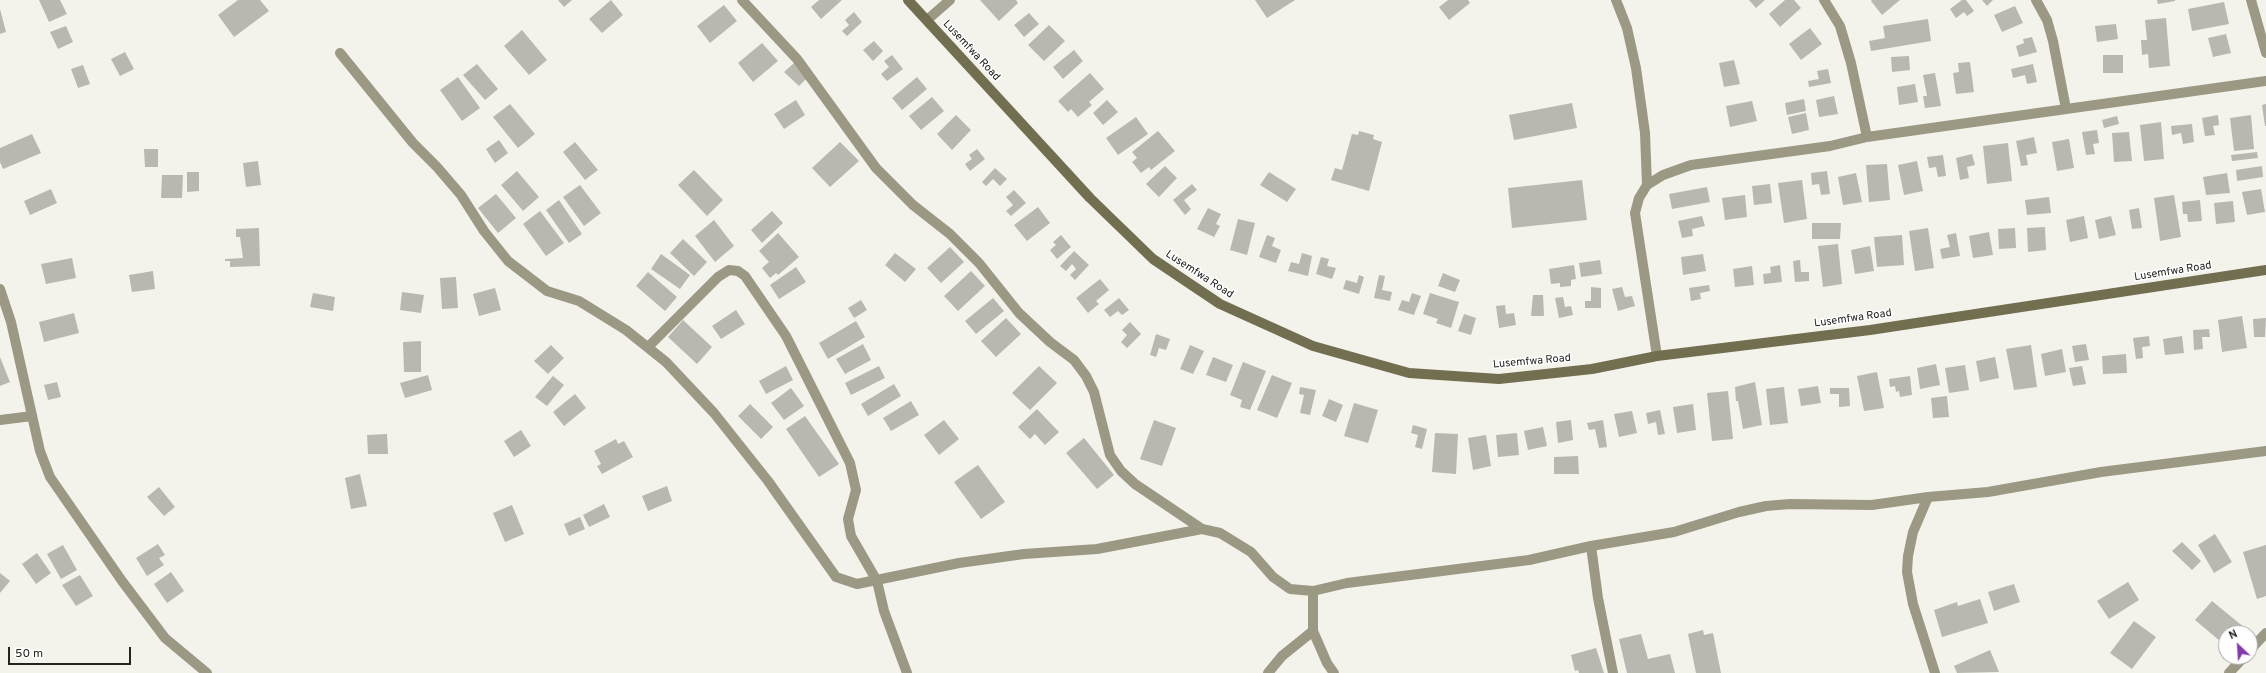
<!DOCTYPE html>
<style>
body{margin:0}
#map{position:relative;width:2266px;height:673px;overflow:hidden;background:#f4f3eb;font-family:Overpass,sans-serif}
canvas{display:block}
.north{position:absolute;left:2218px;top:625px;width:40px;height:40px;box-sizing:border-box;background:#fff;border:1px solid #a7a7a5;border-radius:50%;rotate:335deg;font-size:11px;font-weight:700;line-height:16px;text-align:center;color:#22221f}
.north::after{content:'';display:block;margin:auto;width:14px;height:18px;background:#8539ab;clip-path:polygon(50% 0,100% 100%,50% 72%,0 100%)}
.scale{position:absolute;left:8px;top:647px;width:123px;height:18px;box-sizing:border-box;border:2px solid #22221f;border-top:0;padding-left:5px;font-size:12px;line-height:14px;white-space:nowrap;color:#22221f;-webkit-text-stroke:3px #fff;paint-order:stroke}
</style>
<div id="map">
<canvas width="2266" height="673"></canvas>
<div class="north">N</div>
<div class="scale">50 m</div>
</div>
<script>
const context = document.querySelector('canvas').getContext('2d');
context.lineJoin = 'round';
function fill(path, color) { context.fillStyle = color; context.fill(path, 'evenodd'); }
const toPath = rows => new Path2D(rows.map(r => 'M' + r).join(''));
function trace(path, color, width, dash) { context.strokeStyle = color; context.lineWidth = width; context.lineCap = dash ? 'butt' : 'round'; context.setLineDash(dash || []); context.stroke(path); }
function drawText(font, color, halo, rows, align = 'center') {
  context.font = font + ' Overpass,sans-serif'; context.lineWidth = 3; context.setLineDash([]); context.textBaseline = 'middle'; context.strokeStyle = halo; context.fillStyle = color; for (const [text, x, y, turn = 0] of rows) {
    context.save(); context.translate(x, y); context.rotate((+turn || 0) * Math.PI / 180); context.textAlign = isNaN(turn) ? turn : align; if (halo) context.strokeText(text, 0, 0); context.fillText(text, 0, 0); context.restore();
  }
}
const building = toPath([
 [39,0,60,0,67,14,49,22],
 [238,0,260,0,269,11,234,37,218,15],
 [558,0,572,0,564,7],
 [611,0,623,15,602,33,589,19],
 [819,0,842,0,821,19,811,7],
 [980,0,1016,0,1018,3,999,21],
 [1255,0,1295,0,1267,18],
 [1448,0,1468,0,1470,3,1449,20,1439,7],
 [1749,0,1765,0,1756,8],
 [1785,0,1794,0,1801,8,1780,27,1769,14],
 [1900,0,1882,15,1871,1,1872,0],
 [1962,0,1966,0,1974,11,1967,16,1964,12,1956,18,1950,9],
 [1982,0,1993,0,1987,6],
 [2157,0,2175,0,2175,1,2158,4],
 [2224,2,2229,24,2192,31,2188,9],
 [724,5,737,21,710,43,697,26],
 [2015,6,2023,23,2002,32,1994,15],
 [0,9,6,32,0,34],
 [854,12,862,22,847,36,842,31,849,25,845,20],
 [1029,13,1039,24,1024,37,1014,25],
 [2166,18,2170,66,2149,68,2148,54,2142,55,2141,40,2147,40,2145,20],
 [1928,19,1931,41,1871,51,1869,41,1885,38,1883,26],
 [2116,24,2118,39,2097,42,2095,26],
 [1049,25,1065,41,1044,61,1028,45],
 [66,26,73,42,58,49,50,32],
 [1810,28,1822,44,1801,60,1789,44],
 [522,30,547,60,529,75,504,46],
 [2226,34,2231,53,2213,57,2208,38],
 [2032,37,2037,52,2019,57,2016,46,2024,43,2023,39],
 [874,41,883,51,873,61,863,50],
 [762,43,778,61,753,82,738,63],
 [1074,50,1083,61,1063,79,1053,67],
 [125,52,134,69,120,76,111,59],
 [892,55,903,69,887,81,881,74,889,67,884,61],
 [2103,55,2123,55,2123,73,2103,73],
 [1909,56,1910,70,1892,72,1891,57],
 [1734,60,1740,84,1724,87,1719,63],
 [1970,62,1974,92,1956,94,1953,73,1959,72,1958,63],
 [794,63,808,77,799,86,784,72],
 [477,64,498,89,485,100,463,75],
 [2033,64,2037,82,2027,84,2025,75,2013,78,2011,69],
 [83,65,90,84,78,88,71,69],
 [1828,69,1831,83,1809,87,1808,81,1819,79,1817,71],
 [1090,73,1104,89,1089,102,1092,105,1078,117,1071,109,1068,112,1058,101],
 [1935,73,1941,106,1925,108,1923,96,1927,96,1923,75],
 [458,77,480,108,462,121,440,90],
 [917,77,927,89,902,110,892,98],
 [1915,84,1918,102,1899,105,1897,87],
 [1834,96,1838,114,1819,117,1816,100],
 [932,97,944,111,921,130,909,116],
 [1804,99,1806,111,1787,115,1785,103],
 [796,100,805,115,784,129,774,114],
 [1107,100,1118,112,1103,125,1093,113],
 [1752,101,1757,121,1730,127,1726,106],
 [1572,103,1577,128,1514,140,1509,115],
 [510,104,535,134,518,148,493,117],
 [2266,104,2266,126,2265,126,2262,105],
 [1806,113,1809,130,1792,134,1788,117],
 [956,115,971,130,952,150,937,134],
 [2218,115,2219,125,2213,126,2215,135,2205,136,2202,118],
 [2251,115,2254,149,2234,151,2230,118],
 [2117,116,2119,124,2104,128,2102,120],
 [1136,117,1148,134,1118,155,1106,138],
 [2161,122,2164,159,2144,161,2140,125],
 [2192,124,2194,142,2183,144,2181,133,2172,135,2171,126],
 [2097,130,2099,143,2093,144,2095,154,2086,155,2082,132],
 [1158,131,1175,151,1151,170,1149,167,1141,173,1132,162,1137,158,1132,152],
 [1359,131,1374,135,1373,139,1382,142,1369,191,1331,180,1335,168,1342,170,1352,134,1358,135],
 [2129,132,2132,161,2114,162,2112,133],
 [32,134,41,153,3,169,0,162,0,148],
 [2034,137,2037,153,2026,155,2028,165,2021,166,2016,141],
 [2069,139,2074,168,2057,171,2052,142],
 [499,140,508,153,495,163,486,149],
 [575,142,598,170,585,180,563,152],
 [840,142,859,161,830,187,812,168],
 [2008,143,2012,181,1987,184,1983,146],
 [144,149,158,149,158,167,145,167],
 [977,149,985,159,970,171,965,164,972,159,969,155],
 [2257,152,2258,158,2232,161,2231,155],
 [1972,154,1975,165,1967,167,1969,178,1960,180,1956,158],
 [1943,155,1946,176,1938,177,1936,167,1929,168,1927,157],
 [258,161,261,185,246,187,243,163],
 [1917,161,1923,191,1904,195,1898,165],
 [1887,164,1890,200,1869,202,1866,165],
 [1165,166,1177,178,1159,197,1146,184],
 [2262,166,2263,177,2237,181,2236,170],
 [995,168,1007,179,1000,186,993,179,986,186,982,182],
 [694,170,723,200,707,216,678,185],
 [517,171,539,197,523,211,501,185],
 [1827,171,1830,194,1821,195,1819,184,1812,185,1811,173],
 [187,172,199,172,199,191,187,192],
 [1269,172,1296,189,1287,202,1260,185],
 [1856,173,1862,202,1843,205,1838,177],
 [2227,173,2230,193,2206,195,2203,177],
 [162,175,183,175,182,198,161,198],
 [1582,180,1587,220,1512,228,1508,188],
 [1802,180,1807,219,1784,223,1778,183],
 [1192,184,1197,190,1184,200,1191,209,1185,215,1173,200],
 [1770,184,1772,203,1754,205,1752,186],
 [580,185,601,213,584,226,563,197],
 [1707,187,1710,202,1672,209,1669,194],
 [51,189,57,203,30,215,24,201],
 [2261,189,2265,212,2247,215,2242,192],
 [1014,190,1026,203,1011,216,1006,211,1013,205,1006,197],
 [496,194,516,218,498,233,478,208],
 [1745,195,1747,217,1725,220,1722,198],
 [2174,195,2181,237,2160,241,2154,198],
 [2049,197,2051,213,2027,215,2025,200],
 [559,200,582,234,569,243,546,210],
 [2200,200,2202,221,2188,222,2187,214,2183,214,2182,202],
 [2233,201,2235,222,2216,224,2214,203],
 [1038,207,1050,223,1027,241,1014,225],
 [1208,208,1221,214,1216,224,1220,226,1214,237,1197,229],
 [2139,208,2142,228,2132,229,2129,210],
 [540,211,564,243,546,256,523,224],
 [772,211,783,223,762,243,751,230],
 [1702,216,1705,226,1692,229,1693,236,1682,238,1678,221],
 [2084,216,2088,238,2070,242,2066,220],
 [2111,216,2116,235,2099,239,2095,220],
 [1238,219,1255,223,1247,255,1230,250],
 [714,220,734,246,715,262,695,236],
 [1812,223,1841,223,1840,239,1812,239],
 [2045,227,2046,250,2028,252,2027,228],
 [259,228,260,266,230,267,230,261,225,261,225,259,243,258,240,237,236,237,236,229],
 [1928,228,1934,268,1915,271,1909,231],
 [2015,228,2016,248,1999,249,1998,229],
 [1989,232,1993,255,1973,258,1969,236],
 [778,233,799,257,778,275,776,273,770,278,762,268,769,262,759,251],
 [1956,233,1960,256,1942,259,1940,249,1950,247,1947,235],
 [1061,235,1071,247,1057,259,1050,250,1056,245,1053,242],
 [1267,235,1275,238,1272,246,1281,250,1276,263,1259,257],
 [1902,235,1904,265,1877,267,1874,237],
 [683,239,707,262,694,276,670,253],
 [1838,244,1842,284,1823,287,1818,246],
 [1870,246,1874,271,1855,274,1851,250],
 [950,247,964,262,941,283,927,268],
 [1074,251,1089,265,1075,280,1070,275,1076,269,1072,264,1066,271,1060,266],
 [895,253,916,269,905,282,885,265],
 [1302,253,1312,256,1308,276,1288,271,1291,262,1299,264],
 [661,254,690,275,680,289,651,269],
 [1703,254,1706,271,1683,275,1681,257],
 [1321,257,1329,259,1327,266,1336,268,1332,279,1316,274],
 [72,258,76,278,46,284,41,264],
 [1600,260,1602,274,1581,277,1579,263],
 [1800,260,1801,272,1809,272,1809,281,1795,282,1793,261],
 [1574,265,1576,279,1571,280,1571,286,1560,287,1560,283,1551,284,1549,269],
 [1780,265,1782,282,1764,284,1763,274,1771,273,1770,267],
 [1752,266,1754,285,1735,287,1733,269],
 [796,267,806,282,779,299,770,285],
 [153,271,155,289,132,292,129,275],
 [971,271,985,286,958,311,944,296],
 [648,272,677,297,665,311,636,286],
 [1443,273,1460,280,1455,292,1438,286],
 [1359,275,1364,277,1359,294,1343,289,1346,280,1357,283],
 [1379,275,1385,276,1382,290,1392,292,1390,301,1374,298],
 [456,277,458,308,442,309,440,278],
 [1100,279,1109,290,1096,301,1099,304,1088,313,1076,298],
 [1709,285,1710,291,1700,293,1701,299,1691,301,1689,288],
 [1591,287,1601,288,1601,308,1585,308,1585,301,1591,301],
 [1622,287,1625,297,1632,296,1635,306,1618,311,1612,289],
 [495,288,501,310,479,316,473,294],
 [402,292,424,295,421,313,400,310],
 [313,293,335,297,333,311,310,307],
 [1412,293,1421,296,1414,315,1398,310,1402,300,1409,302],
 [1430,293,1459,302,1451,328,1436,323,1438,319,1423,314],
 [1533,295,1543,295,1544,316,1531,316],
 [1563,297,1565,307,1571,306,1573,315,1559,318,1555,298],
 [993,298,1004,311,976,334,965,321],
 [1119,298,1129,310,1122,315,1118,311,1110,317,1104,310],
 [861,300,867,310,854,318,848,308],
 [1505,305,1506,314,1514,313,1516,325,1499,328,1496,306],
 [736,310,745,324,721,339,712,326],
 [74,313,79,333,44,342,39,322],
 [1464,314,1476,318,1471,335,1458,331],
 [2242,316,2247,348,2222,352,2218,320],
 [1006,318,1021,334,996,357,981,341],
 [2266,318,2265,337,2254,337,2253,319],
 [683,320,712,347,697,364,668,337],
 [856,321,865,337,828,359,819,343],
 [1130,322,1141,334,1127,348,1121,342,1127,335,1122,330],
 [2209,329,2210,337,2202,337,2203,349,2194,350,2193,330],
 [1156,334,1170,339,1166,350,1159,348,1156,357,1150,355],
 [2149,336,2150,346,2142,347,2143,358,2136,359,2133,338],
 [2182,336,2184,353,2165,355,2163,339],
 [421,341,421,372,404,372,403,342],
 [863,344,871,360,845,374,836,359],
 [2086,344,2089,360,2075,362,2072,346],
 [551,345,564,358,548,374,534,361],
 [1190,345,1204,351,1193,374,1180,369],
 [2031,345,2037,387,2014,390,2006,349],
 [2062,349,2066,372,2045,376,2041,354],
 [2126,354,2127,373,2103,374,2102,356],
 [0,357,10,382,0,386],
 [1213,357,1233,365,1226,382,1206,375],
 [1995,357,1999,378,1980,382,1976,361],
 [1243,362,1266,371,1250,410,1240,407,1242,400,1230,395],
 [1936,364,1940,385,1920,389,1917,368],
 [1965,365,1969,390,1949,393,1945,368],
 [786,366,793,380,766,394,759,381],
 [879,366,885,378,851,395,845,383],
 [1039,366,1057,383,1030,410,1012,393],
 [2082,366,2086,384,2073,386,2069,368],
 [1877,372,1884,408,1864,411,1857,376],
 [428,375,432,390,405,398,400,383],
 [1272,375,1292,383,1277,418,1257,410],
 [553,376,564,385,547,406,535,397],
 [1910,376,1912,395,1900,397,1899,391,1896,392,1895,386,1890,387,1889,379],
 [57,382,61,397,48,400,44,385],
 [1755,382,1762,425,1743,429,1738,401,1736,401,1735,387],
 [894,384,901,396,868,416,861,404],
 [1818,386,1821,403,1801,406,1798,389],
 [1300,387,1316,390,1310,415,1300,413,1304,395,1299,394],
 [1784,387,1788,423,1770,425,1766,389],
 [791,388,804,406,784,420,771,403],
 [1830,388,1849,388,1850,406,1839,407,1839,394,1830,394],
 [1728,391,1733,439,1712,441,1707,393],
 [575,394,586,408,564,426,553,412],
 [1947,396,1949,417,1933,418,1931,398],
 [1329,399,1343,405,1336,422,1322,416],
 [911,401,919,415,891,431,883,418],
 [1354,403,1378,410,1368,443,1344,436],
 [750,404,773,427,761,439,738,416],
 [1693,404,1696,430,1677,433,1673,407],
 [1037,409,1059,432,1045,445,1035,434,1030,439,1018,427],
 [1660,410,1665,434,1658,435,1656,422,1648,424,1646,413],
 [1632,411,1637,433,1619,437,1614,414],
 [805,416,839,464,819,477,786,429],
 [944,420,959,439,939,455,924,435],
 [1154,420,1176,428,1162,466,1140,459],
 [1571,420,1573,440,1558,443,1556,422],
 [1603,420,1607,447,1599,448,1595,429,1589,430,1587,423],
 [1413,425,1427,429,1422,449,1415,447,1418,435,1411,433],
 [1543,427,1547,446,1528,450,1524,431],
 [521,430,531,446,514,457,504,441],
 [1435,433,1458,434,1456,474,1432,472],
 [1517,433,1519,455,1498,457,1496,435],
 [387,434,388,454,368,454,367,435],
 [1486,435,1491,466,1473,470,1468,438],
 [1084,438,1114,475,1097,489,1066,453],
 [616,439,618,444,624,441,633,457,602,474,597,466,601,464,594,451],
 [1578,456,1579,474,1554,474,1554,457],
 [978,465,1005,502,981,519,954,482],
 [360,474,367,506,351,509,345,478],
 [667,486,672,501,648,511,642,496],
 [159,487,175,507,164,516,147,497],
 [604,504,610,517,589,527,583,515],
 [512,505,524,534,505,542,493,513],
 [580,517,585,529,569,536,564,524],
 [2215,534,2232,562,2214,573,2198,545],
 [2182,542,2201,561,2192,570,2172,551],
 [158,544,165,555,159,558,164,565,147,576,136,558],
 [63,545,77,570,61,579,47,554],
 [2266,545,2266,596,2257,599,2243,552],
 [37,553,51,573,36,584,22,564],
 [171,572,184,591,167,603,154,584],
 [0,573,10,581,0,593],
 [80,575,93,596,76,606,62,585],
 [2128,582,2139,600,2109,619,2097,601],
 [2014,584,2020,602,1994,611,1988,592],
 [1980,599,1988,623,1942,637,1934,610,1957,602,1958,606],
 [2212,601,2245,628,2241,633,2226,633,2226,646,2195,620],
 [2134,621,2156,637,2132,669,2110,653],
 [1703,630,1704,635,1713,633,1721,673,1696,673,1688,634],
 [1641,634,1648,659,1670,654,1675,673,1627,673,1619,639],
 [1596,648,1604,673,1579,673,1578,670,1575,671,1571,655],
 [1990,650,1999,672,1957,673,1954,666]
]);
const street = toPath([
 [742,0,797,59,876,168,913,205,950,234,979,263,1019,313,1050,342,1074,360,1086,376,1094,392,1110,455,1121,471,1135,484,1202,529],
 [1616,0,1627,28,1636,68,1645,133,1647,185],
 [1824,0,1840,26,1851,63,1867,137],
 [2036,0,2047,20,2053,41,2066,109],
 [2251,0,2266,53],
 [927,20,950,0],
 [340,53,413,143,437,167,461,195,484,231,508,261,547,291,579,301,626,330,666,362,714,413,768,481,836,577,857,584,959,563,1024,554,1097,549,1202,529,1220,533,1251,552,1273,577,1290,589,1313,591],
 [0,289,11,322,40,451,50,477,122,581,165,638,207,673],
 [648,347,718,277,729,270,738,271,745,276,786,336,850,463,856,490,848,519,851,536,877,581,884,611,907,673],
 [1657,356,1635,213,1639,198,1647,185,1663,175,1691,165,1830,146,1867,137,2266,81],
 [0,420,32,416],
 [1928,497,1913,532,1908,556,1907,572,1913,604,1935,673],
 [1591,546,1598,598,1613,673],
 [1313,631,1327,663,1334,673],
 [2250,650,2266,633],
 [1268,673,1282,656,1313,631,1313,591,1347,583,1529,560,1591,546,1674,532,1739,512,1766,506,1790,504,1872,505,1928,497,1988,492,2101,472,2266,451],
 [2229,673,2244,657]
]);
const secondary = toPath([
 [908,0,1090,198,1153,259,1220,304,1313,346,1409,373,1499,379,1592,369,1657,356,1870,330,2266,270]
]);
const streetNames = [
 ["Lusemfwa Road",971,51,47],
 ["Lusemfwa Road",2173,272,-9],
 ["Lusemfwa Road",1199,275,33],
 ["Lusemfwa Road",1853,319,-8],
 ["Lusemfwa Road",1532,362,-5]
];
fill(building, '#b9b8b0');
trace(street, '#9b9984', 10);
trace(secondary, '#726e50', 10);
drawText('11px', '#22221f', '#fff', streetNames);
</script>
